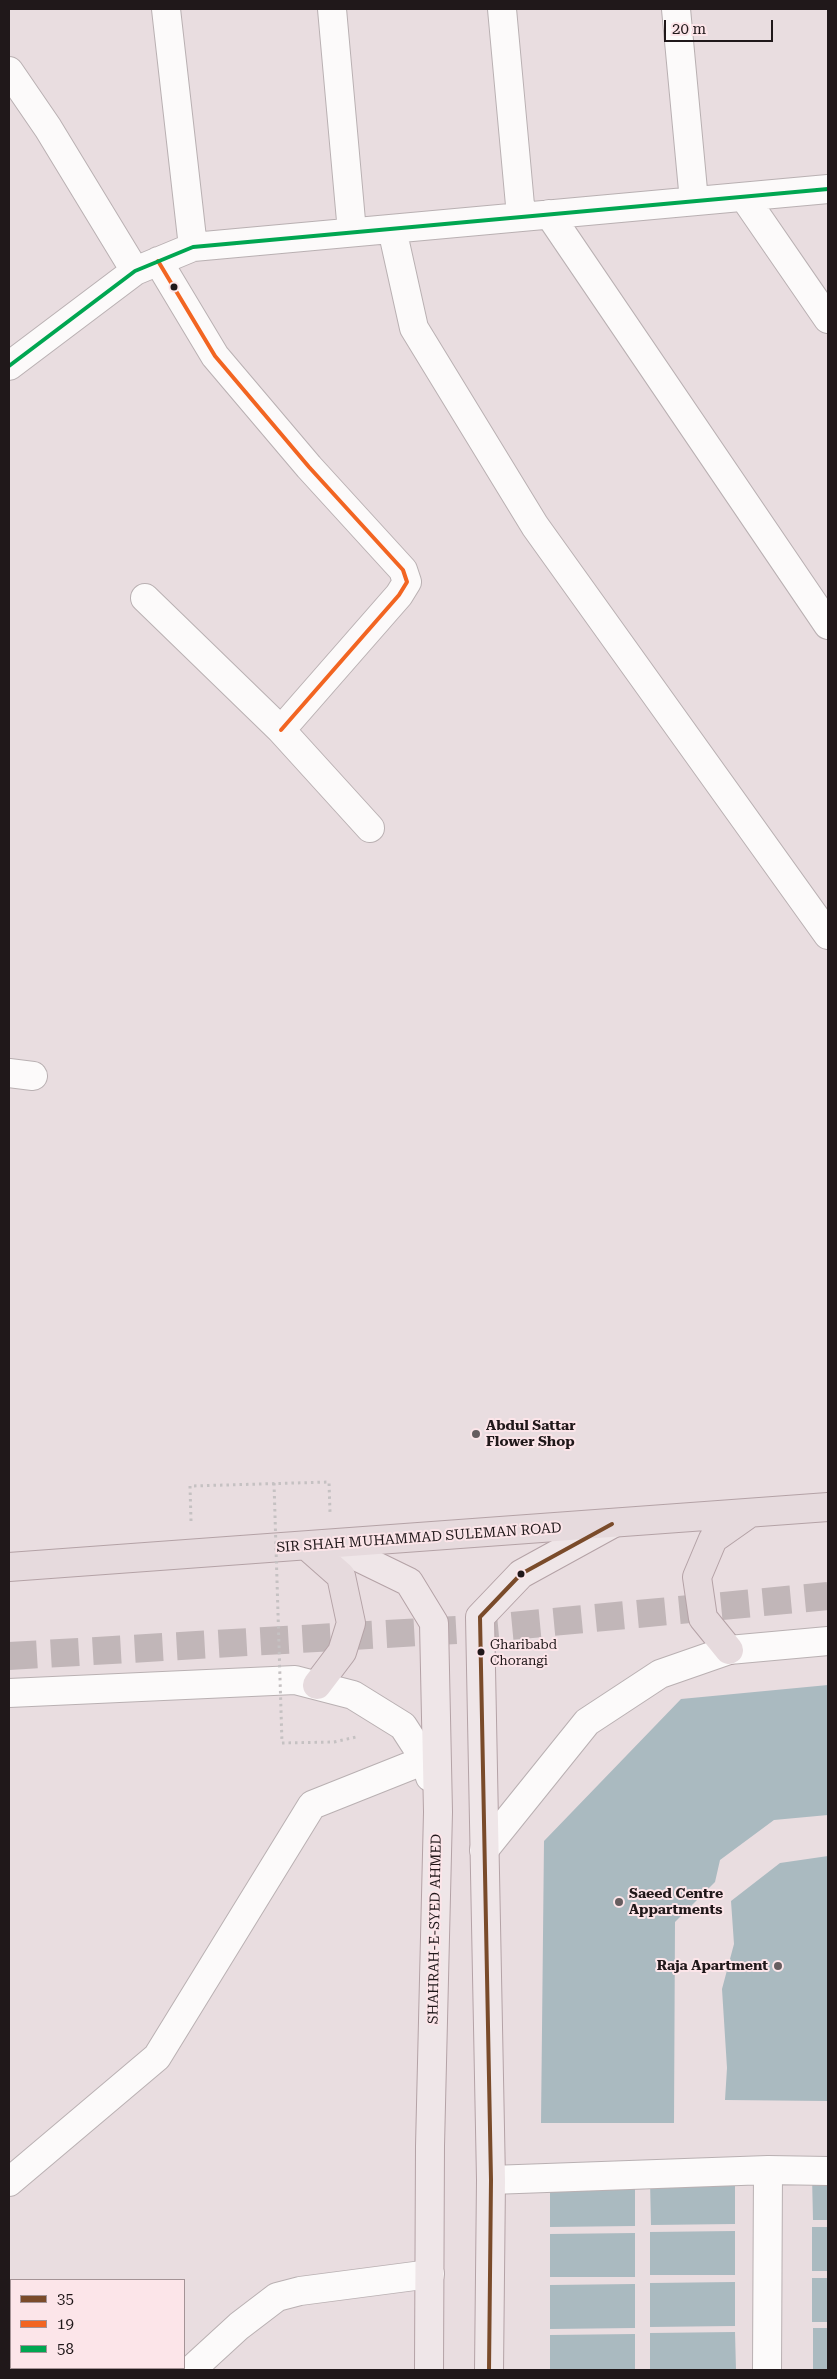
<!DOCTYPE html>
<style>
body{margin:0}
#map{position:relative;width:837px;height:2379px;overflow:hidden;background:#e9dde0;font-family:"Roboto Serif",serif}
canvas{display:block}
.frame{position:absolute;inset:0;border:10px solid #20181a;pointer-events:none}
.legend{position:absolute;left:10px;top:2279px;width:175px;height:90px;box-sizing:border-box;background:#fce5e9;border:1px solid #a49396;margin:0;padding:6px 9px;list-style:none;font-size:15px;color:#20181a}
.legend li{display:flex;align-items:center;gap:10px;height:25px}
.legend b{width:25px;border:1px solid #a49396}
.scale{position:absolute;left:664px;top:20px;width:109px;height:22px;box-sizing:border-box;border:2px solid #20181a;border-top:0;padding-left:6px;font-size:15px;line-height:18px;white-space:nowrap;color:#20181a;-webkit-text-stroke:4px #fce5e9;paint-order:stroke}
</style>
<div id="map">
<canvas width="837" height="2379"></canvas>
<div class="frame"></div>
<ul class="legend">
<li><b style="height:6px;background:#7a4b2a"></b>35</li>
<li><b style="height:6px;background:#f26522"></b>19</li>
<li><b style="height:6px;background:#00a651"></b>58</li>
</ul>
<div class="scale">20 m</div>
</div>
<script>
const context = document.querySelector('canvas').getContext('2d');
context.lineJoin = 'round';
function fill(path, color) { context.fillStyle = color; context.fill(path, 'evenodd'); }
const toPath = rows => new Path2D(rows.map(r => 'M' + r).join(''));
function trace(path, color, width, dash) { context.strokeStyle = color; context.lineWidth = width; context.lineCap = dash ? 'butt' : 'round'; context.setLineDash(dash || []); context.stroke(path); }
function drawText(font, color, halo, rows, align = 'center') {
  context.font = font + ' "Roboto Serif",serif'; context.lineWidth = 4; context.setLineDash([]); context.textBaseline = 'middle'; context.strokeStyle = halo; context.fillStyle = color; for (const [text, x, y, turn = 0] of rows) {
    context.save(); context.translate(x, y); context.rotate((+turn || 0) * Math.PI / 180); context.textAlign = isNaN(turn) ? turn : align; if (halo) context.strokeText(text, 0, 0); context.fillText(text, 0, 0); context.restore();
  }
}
const building = toPath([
 [828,1685,828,1815,774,1820,720,1860,715,1882,675,1922,674,2123,541,2123,544,1841,681,1699],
 [828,1856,828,2101,725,2100,727,2068,722,1989,734,1944,731,1901,780,1863],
 [812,2176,828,2176,828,2220,813,2220],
 [735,2180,735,2224,651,2225,650,2181],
 [635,2182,635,2226,550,2227,550,2183],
 [812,2227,828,2227,828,2271,812,2271],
 [735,2231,735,2275,650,2275,650,2232],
 [635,2233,635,2277,550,2277,550,2234],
 [812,2278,828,2278,828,2322,812,2322],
 [735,2282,735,2326,650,2327,650,2283],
 [635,2284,635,2328,550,2329,550,2285],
 [813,2328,828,2328,828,2370,813,2370],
 [735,2332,736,2370,650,2370,650,2333],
 [635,2334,635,2370,550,2370,550,2335]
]);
const highwayTunnel = toPath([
 [9,1656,489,1628,828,1596]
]);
const path = toPath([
 [191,1521,190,1486,329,1482,330,1512],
 [282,1743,334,1742,356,1737]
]);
const minor = toPath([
 [166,9,193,247],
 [332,9,352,232],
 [502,9,521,216],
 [676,9,694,201],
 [9,71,48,128,135,271],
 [744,197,828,319],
 [549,214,828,625],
 [392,229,414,328,535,526,828,935],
 [158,261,215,356,309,467,403,570,407,582,399,595,281,730],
 [9,366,135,271,193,247,828,189],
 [145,598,281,730,370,828],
 [9,1073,33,1076],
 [9,1693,295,1680,353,1695,403,1726,425,1760,430,1777],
 [484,1850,587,1722,660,1674,729,1650,828,1641],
 [491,2180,768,2170,828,2171],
 [9,2182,157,2057,312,1805,425,1760],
 [191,2370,239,2326,277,2297,300,2291,430,2274],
 [767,2370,768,2170]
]);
const major = toPath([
 [331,1544,409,1582,434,1623,438,1812,430,2146,429,2370],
 [489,2370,491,2180,480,1617,521,1574,612,1524]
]);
const highway = toPath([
 [307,1546,341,1576,351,1623,342,1652,317,1685],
 [9,1567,828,1507],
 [729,1650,703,1618,697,1577,713,1539,747,1515]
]);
const pathBridge = toPath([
 [274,1483,282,1743]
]);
const bus1 = toPath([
 [489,2370,491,2180,480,1617,521,1574,612,1524]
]);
const bus2 = toPath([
 [158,261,215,356,309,467,403,570,407,582,399,595,281,730]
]);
const bus3 = toPath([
 [9,366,135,271,193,247,828,189]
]);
const markers = [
 [174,287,4.5,"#20181a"],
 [476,1434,5,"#665d5f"],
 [521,1574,4.5,"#20181a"],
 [481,1652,4.5,"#20181a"],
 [619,1902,5,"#665d5f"],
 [778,1966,5,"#665d5f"]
];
const busNames = [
 ["Gharibabd",490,1645],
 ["Chorangi",490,1661]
];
const poiNames = [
 ["Abdul Sattar",486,1426],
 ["Flower Shop",486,1442],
 ["Saeed Centre",629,1894],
 ["Appartments",629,1910],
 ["Raja Apartment",768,1966,"right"]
];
const streetNames = [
 ["SIR SHAH MUHAMMAD SULEMAN ROAD",419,1538,-4],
 ["SHAHRAH-E-SYED AHMED",435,1929,-89]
];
fill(building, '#aabac0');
trace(highwayTunnel, '#c1b6b8', 28, [28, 14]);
trace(minor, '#b9b0b2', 30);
trace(major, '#b4a2a6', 30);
trace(highway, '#b4a2a6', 30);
trace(path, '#c5c1c2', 3, [2.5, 4]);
trace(minor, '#fcfafa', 28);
trace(major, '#efe6e8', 28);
trace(highway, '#e6dadd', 28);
trace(pathBridge, '#c5c1c2', 3, [2.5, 4]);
trace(bus1, '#7a4b2a', 4);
trace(bus2, '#f26522', 4);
trace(bus3, '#00a651', 4);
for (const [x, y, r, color] of markers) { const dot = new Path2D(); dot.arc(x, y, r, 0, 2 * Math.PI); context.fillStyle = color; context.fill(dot); trace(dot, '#fce5e9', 2); }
drawText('13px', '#20181a', '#fce5e9', busNames, 'left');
drawText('bold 14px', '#20181a', '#fce5e9', poiNames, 'left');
drawText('14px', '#20181a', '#fce5e9', streetNames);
</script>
